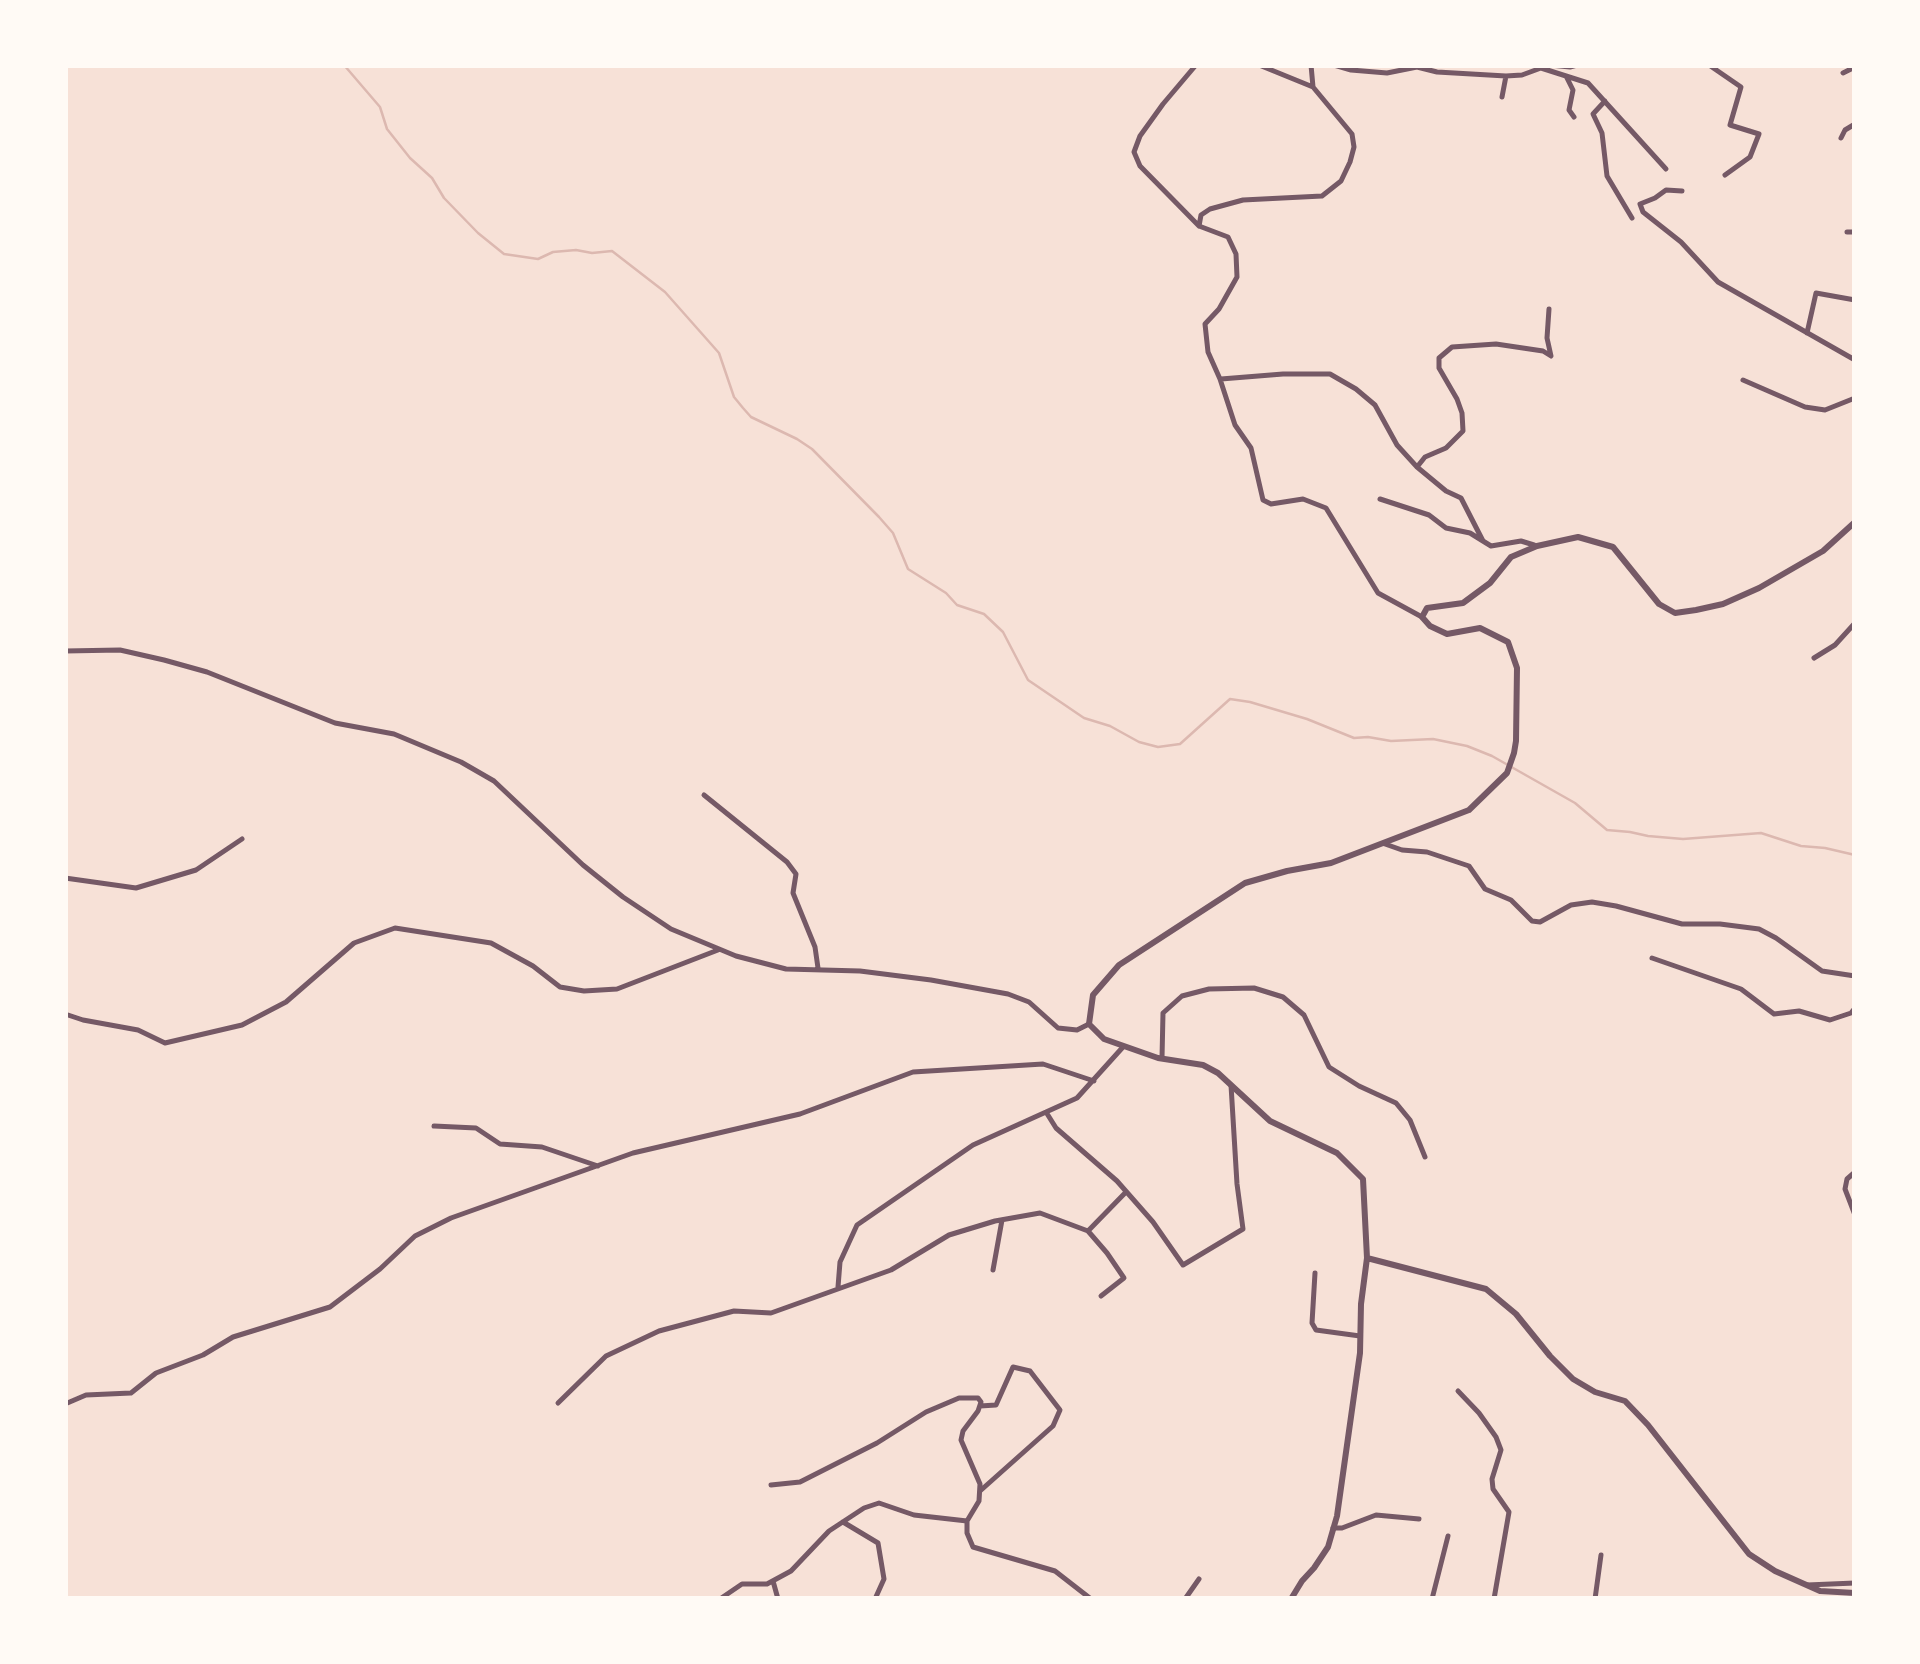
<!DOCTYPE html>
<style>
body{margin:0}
#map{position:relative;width:1920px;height:1664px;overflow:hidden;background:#f7e1d7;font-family:"Source Sans 3",sans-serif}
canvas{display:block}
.frame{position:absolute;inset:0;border:68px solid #fffaf5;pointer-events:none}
</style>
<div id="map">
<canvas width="1920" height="1664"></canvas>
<div class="frame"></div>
</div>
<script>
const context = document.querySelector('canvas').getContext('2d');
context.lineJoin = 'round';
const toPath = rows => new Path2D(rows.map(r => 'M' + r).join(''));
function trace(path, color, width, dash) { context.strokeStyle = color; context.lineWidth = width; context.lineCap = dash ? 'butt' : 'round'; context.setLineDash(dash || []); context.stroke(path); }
const stream = toPath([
 [344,65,380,107,387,129,410,158,432,178,444,198,478,233,504,254,538,259,553,252,576,250,592,253,612,251,665,292,719,353,734,397,743,408,751,417,797,439,812,449,879,517,893,533,908,569,946,593,957,605,984,614,1003,632,1028,680,1084,718,1110,726,1139,742,1158,747,1180,744,1230,699,1250,702,1307,719,1354,738,1368,737,1391,741,1433,739,1467,746,1492,756,1575,803,1607,830,1630,832,1648,836,1683,839,1761,833,1801,846,1825,848,1855,855]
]);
const minor = toPath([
 [1196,65,1163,104,1140,136,1134,152,1140,166,1199,226],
 [1259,65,1313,87],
 [1311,65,1313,87,1352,134,1354,147,1350,162,1341,181,1322,196,1243,200,1210,209,1201,215,1199,226,1228,237,1236,254,1237,277,1219,309,1205,324,1208,352,1220,379,1235,425,1251,448,1263,500,1271,504,1303,499,1326,508,1378,593,1422,617],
 [1334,65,1351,70,1387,73,1417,67,1437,72,1506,76,1522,75,1541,68,1588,83,1666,169],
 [1550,65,1570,67,1577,65],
 [1709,65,1741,87,1730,125,1759,134,1750,157,1725,175],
 [1843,73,1855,67],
 [1566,76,1573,90,1569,110,1574,117],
 [1502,97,1506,76],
 [1605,101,1593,114,1602,133,1607,176,1632,218],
 [1841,138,1845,130,1855,124],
 [1682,191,1666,190,1655,198,1640,204,1643,212,1681,242,1718,282,1855,360],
 [1847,232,1855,232],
 [1807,333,1816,293,1855,300],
 [1221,379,1283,374,1330,374,1356,389,1375,405,1397,445,1417,467,1446,491,1461,498,1483,541],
 [1743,380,1805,407,1825,410,1855,398],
 [1417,467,1425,457,1446,448,1463,431,1462,413,1457,399,1439,368,1439,358,1452,347,1496,344,1543,351,1551,356,1547,338,1549,309],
 [1380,499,1429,515,1446,528,1470,533,1491,546,1521,541,1534,545],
 [65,651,120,650,164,660,207,672,335,723,394,734,461,762,494,781,583,865,623,897,671,929,736,956,786,969,860,971,931,980,1008,994,1029,1002,1058,1028,1077,1030,1089,1024],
 [1814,658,1835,645,1855,623],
 [704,795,787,862,796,874,793,893,815,947,818,968],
 [1385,844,1402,850,1427,852,1469,866,1485,889,1511,900,1532,921,1540,922,1571,905,1592,902,1616,906,1682,924,1720,924,1759,929,1776,938,1822,971,1855,976],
 [65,878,136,888,196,870,242,839],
 [1652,958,1741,989,1774,1014,1799,1011,1830,1020,1851,1013,1855,1008],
 [65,1014,83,1020,138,1030,165,1043,242,1025,286,1002,354,943,395,928,491,943,533,966,560,987,584,991,617,989,718,950],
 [1162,1058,1163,1013,1182,996,1209,989,1254,988,1283,997,1304,1015,1329,1067,1359,1086,1396,1103,1410,1120,1425,1157],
 [1046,1112,1056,1128,1117,1181,1153,1222,1183,1265,1243,1229,1237,1184,1231,1085],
 [434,1126,476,1128,500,1144,542,1147,598,1166],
 [1855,1172,1847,1179,1845,1189,1855,1215],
 [1088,1231,1107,1253,1124,1278,1101,1296],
 [993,1270,1002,1220],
 [1315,1273,1312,1323,1316,1330,1360,1336],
 [838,1287,840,1262,857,1225,973,1145,1077,1098,1123,1047],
 [1458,1391,1479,1413,1496,1437,1501,1450,1492,1479,1493,1489,1509,1512,1494,1599],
 [558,1403,606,1356,659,1331,734,1311,771,1313,891,1270,949,1235,995,1221,1040,1213,1088,1231,1126,1192],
 [65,1404,86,1395,131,1393,156,1373,203,1355,233,1337,330,1307,380,1269,415,1236,451,1218,633,1153,800,1114,913,1072,1043,1064,1094,1081],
 [980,1406,996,1405,1013,1367,1030,1371,1060,1410,1053,1426,980,1491],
 [771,1485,800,1482,877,1443,926,1412,959,1398,978,1398,981,1402,978,1411,963,1431,961,1440,980,1484,979,1501,967,1521,967,1533,973,1547,1055,1571,1091,1599],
 [843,1522,878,1543,884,1579,875,1599],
 [1333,1528,1342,1528,1376,1515,1419,1519],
 [773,1581,778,1599],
 [1807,1585,1855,1583],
 [720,1599,742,1584,767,1584,791,1571,829,1531,864,1508,879,1503,914,1515,967,1521],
 [1185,1599,1199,1579],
 [1432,1599,1448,1536],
 [1595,1599,1601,1555]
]);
const tertiary = toPath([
 [1367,1258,1486,1289,1516,1314,1550,1356,1573,1379,1595,1392,1625,1401,1648,1425,1749,1554,1775,1571,1820,1591,1855,1593],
 [1291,1599,1302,1581,1314,1568,1328,1547,1337,1516,1360,1353,1361,1304,1367,1258,1363,1179,1337,1153,1270,1121,1218,1073,1203,1065,1158,1058,1104,1039,1089,1024,1093,995,1119,965,1245,883,1287,871,1331,863,1469,810,1507,773,1514,753,1516,741,1517,668,1508,642,1480,628,1447,634,1430,626,1422,617,1427,608,1463,603,1490,583,1511,557,1537,546,1578,537,1613,547,1659,604,1675,613,1696,610,1723,604,1759,588,1823,551,1855,522]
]);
trace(stream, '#dcb8b0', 2.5);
trace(minor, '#755966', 5);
trace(tertiary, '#755966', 6);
</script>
